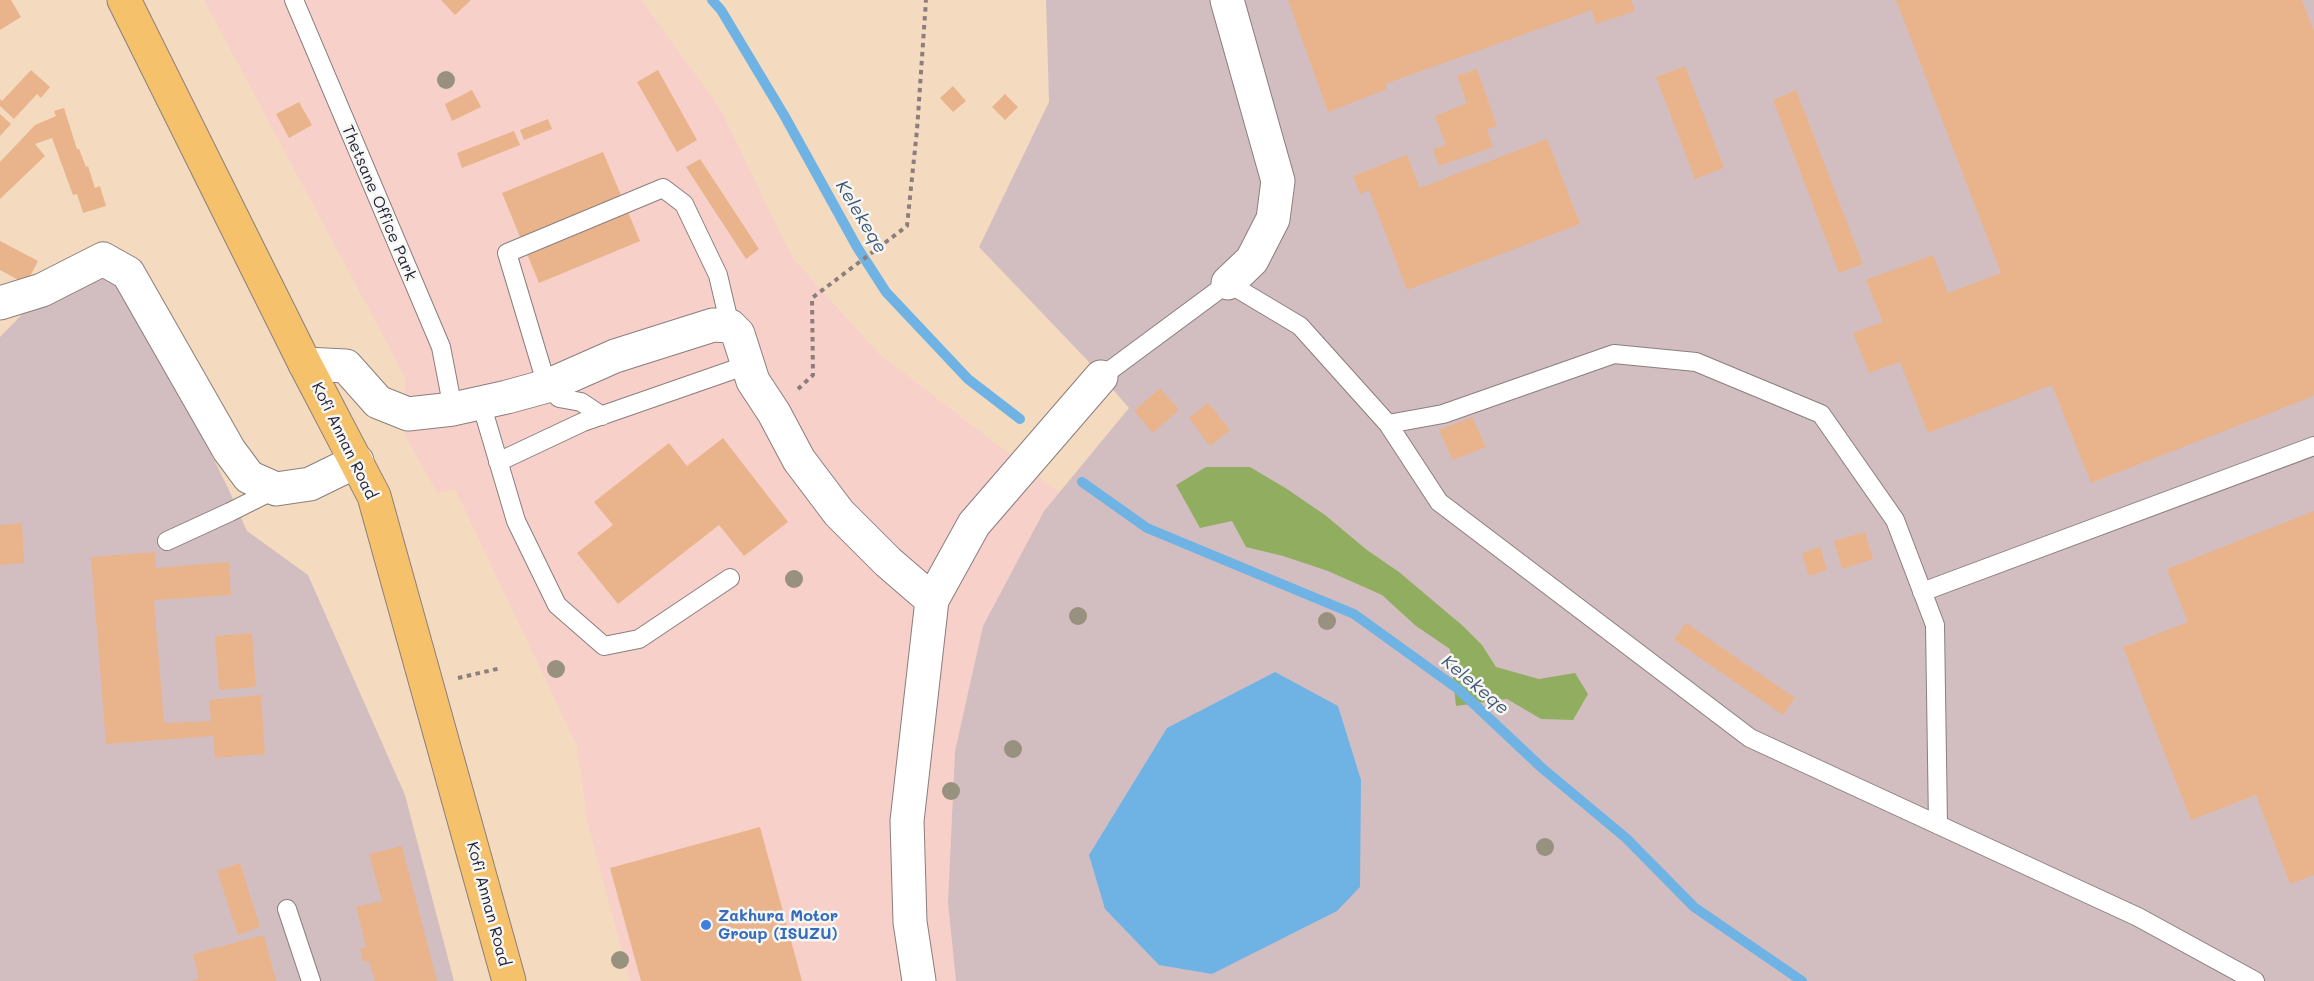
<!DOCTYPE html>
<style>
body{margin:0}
canvas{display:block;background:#f4dbbf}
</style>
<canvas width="2314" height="981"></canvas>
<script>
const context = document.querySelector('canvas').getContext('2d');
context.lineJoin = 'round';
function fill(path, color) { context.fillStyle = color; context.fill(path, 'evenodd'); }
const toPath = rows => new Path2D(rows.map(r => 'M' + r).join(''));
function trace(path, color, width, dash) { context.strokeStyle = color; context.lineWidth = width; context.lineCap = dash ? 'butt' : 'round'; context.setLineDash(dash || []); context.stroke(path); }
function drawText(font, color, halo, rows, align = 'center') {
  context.font = font + ' Mali,sans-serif'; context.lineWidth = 5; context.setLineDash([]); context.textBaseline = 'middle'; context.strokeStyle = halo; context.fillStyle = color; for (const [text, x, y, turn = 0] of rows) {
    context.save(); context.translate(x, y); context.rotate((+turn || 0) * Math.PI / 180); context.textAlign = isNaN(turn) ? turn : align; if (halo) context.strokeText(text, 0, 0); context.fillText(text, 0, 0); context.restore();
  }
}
const built = toPath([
 [204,0,641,0,720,108,792,257,879,354,1059,492,1044,511,983,626,955,751,948,903,956,981,630,981,588,825,577,746,455,489,437,493,405,435,405,377]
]);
const industrial = toPath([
 [1046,0,2314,0,2314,981,956,981,948,903,955,751,983,626,1044,511,1129,408,1088,361,979,247,1049,102],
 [98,268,131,293,228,488,247,531,308,575,405,795,454,981,0,981,0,337,34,302]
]);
const forest = toPath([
 [1206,467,1250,467,1287,489,1325,515,1367,550,1399,572,1463,626,1482,645,1496,667,1539,679,1575,673,1588,694,1573,720,1541,719,1507,699,1456,706,1450,649,1416,626,1382,595,1328,571,1283,556,1246,547,1232,521,1200,528,1176,485]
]);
const water = toPath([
 [1275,672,1338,706,1361,780,1360,887,1337,911,1212,974,1159,965,1105,909,1089,855,1167,728]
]);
const stream = toPath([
 [712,0,721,10,784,115,857,247,886,292,968,379,1020,419],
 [1082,482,1147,528,1354,614,1458,689,1542,768,1626,838,1694,907,1802,981]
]);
const building = toPath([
 [0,0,11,0,21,17,0,30],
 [441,0,471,0,455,15],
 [1288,0,1631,0,1635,11,1596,24,1592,10,1385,84,1387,89,1328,112],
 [1896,0,2302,0,2314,32,2314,396,2091,483,2052,385,1928,433,1900,362,1869,373,1853,333,1883,322,1866,280,1933,255,1948,293,2001,273],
 [1685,66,1724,168,1695,179,1656,77],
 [1477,69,1497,126,1487,129,1493,147,1439,166,1433,149,1446,145,1435,116,1467,103,1457,76],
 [31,70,50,87,41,98,37,94,14,119,0,106,0,99,2,101],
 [658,70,697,140,677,152,637,82],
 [953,86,966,101,953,112,940,98],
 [472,90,481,107,452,121,445,104],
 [1796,90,1863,264,1839,273,1773,100],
 [1005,94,1018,107,1005,120,992,107],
 [299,102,312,125,289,138,276,114],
 [64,108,77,149,79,149,86,167,88,166,95,188,100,186,106,206,83,213,77,194,73,195,52,138,35,144,45,156,0,199,0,162,35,125,56,116,54,111],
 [0,114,11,124,0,136],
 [548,119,552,129,524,140,520,130],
 [514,131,520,145,462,168,457,153],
 [1547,139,1580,224,1407,290,1369,190,1360,194,1353,176,1407,155,1420,188],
 [603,152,640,241,539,283,502,193],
 [700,159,759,249,746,259,686,167],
 [0,241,38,261,26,284,0,270],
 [1160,388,1179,410,1153,433,1134,411],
 [1208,403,1230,430,1210,446,1189,418],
 [1472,417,1486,447,1453,460,1439,430],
 [723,438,788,522,744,556,719,525,618,604,577,553,613,525,594,502,669,443,687,466],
 [2314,511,2314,875,2290,884,2256,795,2191,820,2123,647,2188,622,2167,569],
 [22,523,24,563,0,565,0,525],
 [1865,532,1873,559,1842,569,1834,541],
 [1820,547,1827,570,1809,576,1802,553],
 [155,552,156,568,229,562,231,595,154,600,164,723,211,721,209,700,261,695,265,754,215,758,213,736,106,744,91,557],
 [1686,623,1795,698,1783,715,1674,640],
 [252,633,256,687,219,690,215,636],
 [760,827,802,981,641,981,610,868],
 [402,846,437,981,375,981,369,961,363,962,360,949,366,947,356,907,382,901,369,854],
 [240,863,260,927,238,935,217,871],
 [264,935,276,981,192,981,199,978,193,954]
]);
const path = toPath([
 [798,389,813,375,812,298,907,226,917,130,926,0],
 [458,678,501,668]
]);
const lane = toPath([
 [294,0,441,347,453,409],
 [1101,377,1228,283,1300,326,1388,424,1439,502,1750,738,2138,917,2255,981],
 [481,403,516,521,557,605,604,646,639,639,730,578],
 [602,416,581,402,559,398,547,386,507,253,663,188,684,204,718,275,730,326],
 [1388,424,1443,414,1614,354,1696,362,1821,414,1895,520,1935,625,1938,825],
 [498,462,583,422,747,365],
 [167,541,230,512,276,489],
 [1922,592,2314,446],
 [287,909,311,981]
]);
const street = toPath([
 [1227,0,1278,181,1273,219,1252,260,1228,283],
 [0,303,42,290,103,259,128,273,229,450,249,477,276,489,310,484,357,461],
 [305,364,346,366,378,402,408,414,453,409,507,397,547,386,615,356,713,325,730,326,738,334,753,381,774,413,799,460,839,513,888,562,932,600],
 [919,981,910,922,907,821,932,600,974,524,1101,377]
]);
const primary = toPath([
 [124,0,305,364,374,496,509,981]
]);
const trees = [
 [446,80],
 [794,579],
 [1078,616],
 [1327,621],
 [556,669],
 [1013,749],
 [951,791],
 [1545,847],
 [620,960]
];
const markers = [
 [706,925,6,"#3f7fe0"]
];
const streetNames = [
 ["Thetsane Office Park",379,203,67],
 ["Kofi Annan Road",344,441,64],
 ["Kofi Annan Road",488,904,75]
];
const shopNames = [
 ["Zakhura Motor",718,916],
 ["Group (ISUZU)",718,934]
];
const waterNames = [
 ["Kelekeqe",861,217,59],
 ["Kelekeqe",1475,685,40]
];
fill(built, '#f7d0c9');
fill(industrial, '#d2bec1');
fill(forest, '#91ae60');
fill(water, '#6fb3e5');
trace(stream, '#6fb3e5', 10);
fill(building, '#e9b48b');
trace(lane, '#8b7e7d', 20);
trace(street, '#8b7e7d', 35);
trace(primary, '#8b7e7d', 35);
trace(path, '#8b7e7d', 4, [4.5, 4.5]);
trace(lane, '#fff', 18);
trace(street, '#fff', 33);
trace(primary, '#f6c16b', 33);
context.fillStyle = '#99917f';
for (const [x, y] of trees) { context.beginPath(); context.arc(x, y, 9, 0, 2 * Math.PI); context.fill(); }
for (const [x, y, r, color] of markers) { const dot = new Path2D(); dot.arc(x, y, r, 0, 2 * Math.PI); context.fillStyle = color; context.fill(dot); trace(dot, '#f6f6f2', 2); }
drawText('16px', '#22223b', '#f6f6f2', streetNames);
drawText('bold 16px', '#366cbe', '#f6f6f2', shopNames, 'left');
drawText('italic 18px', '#3d5576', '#f6f6f2', waterNames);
</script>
